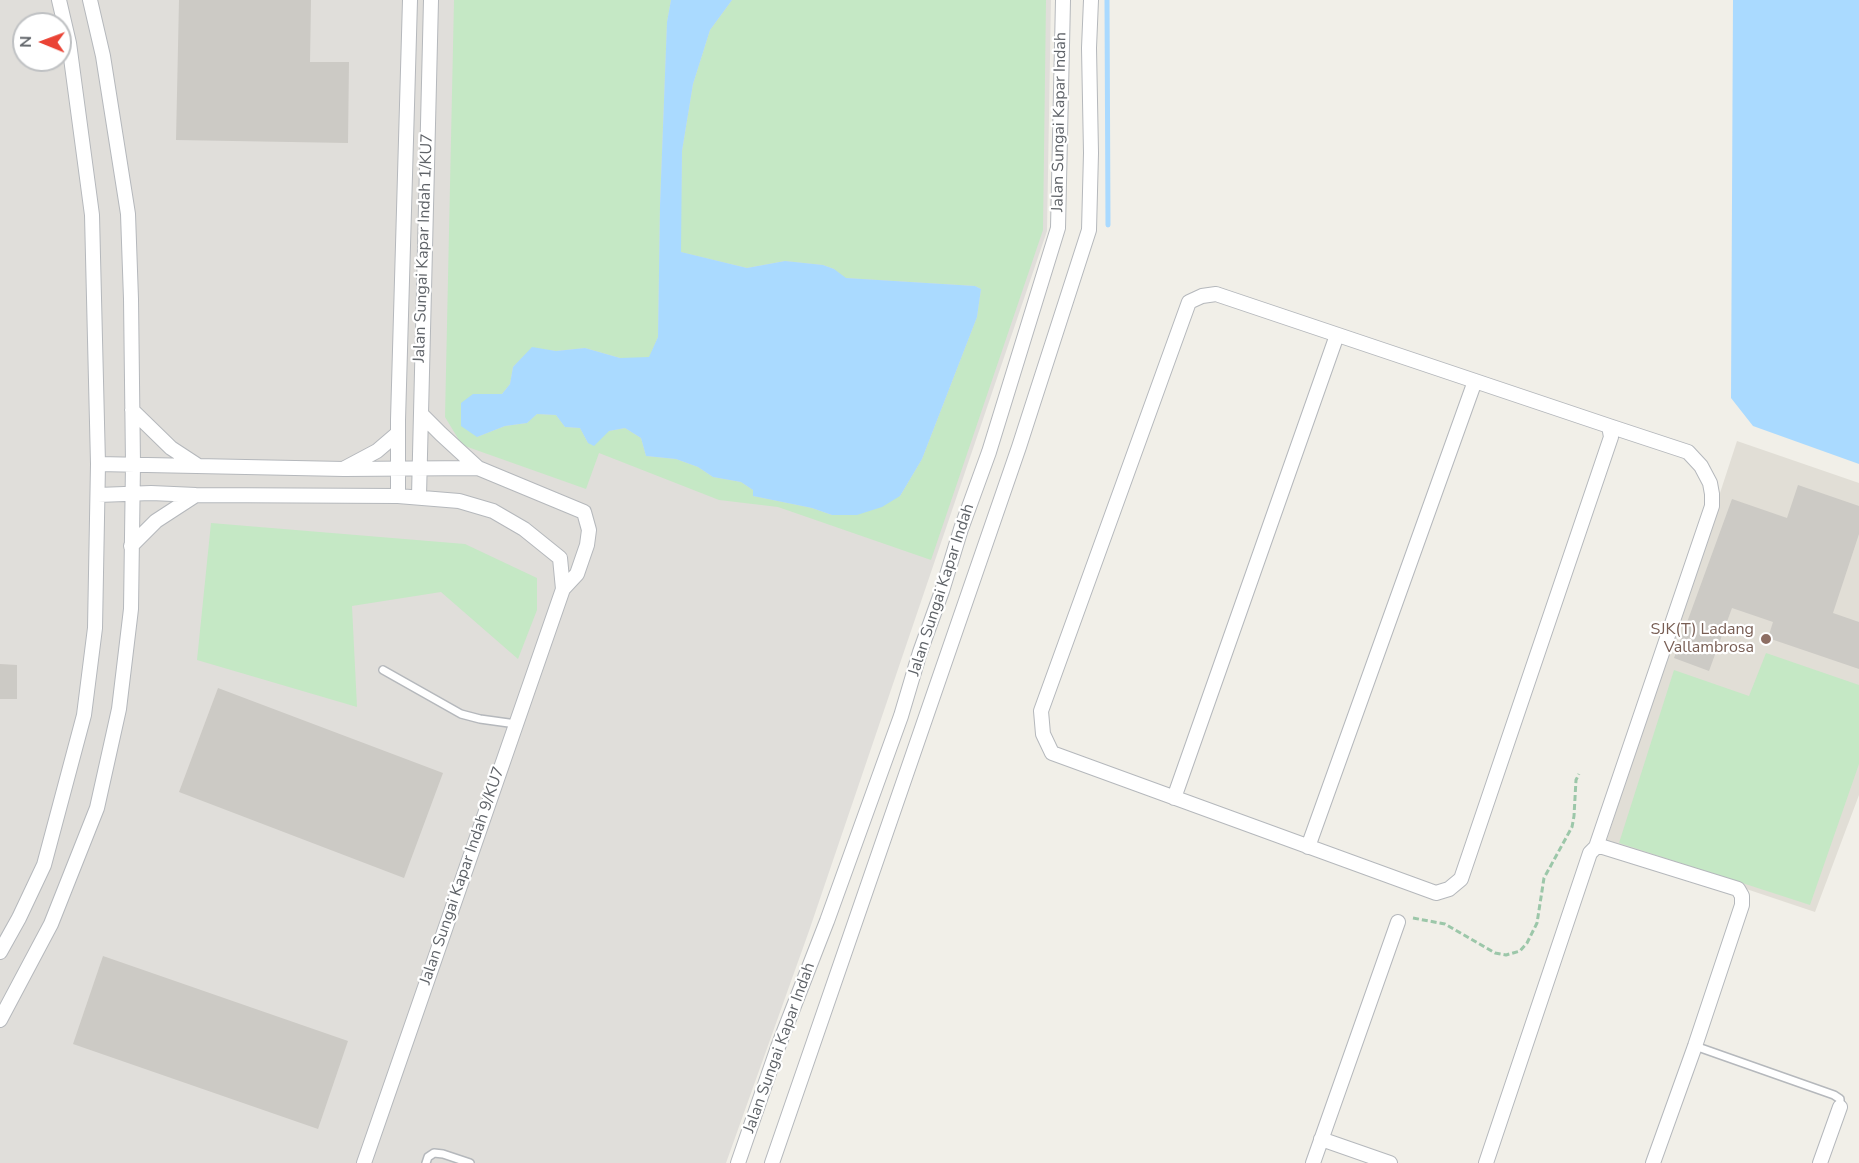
<!DOCTYPE html>
<style>
body{margin:0}
#map{position:relative;width:1859px;height:1163px;overflow:hidden;background:#f1efe8;font-family:"Nunito Sans",sans-serif}
canvas{display:block}
.north{position:absolute;left:12px;top:12px;width:60px;height:60px;box-sizing:border-box;background:#fff;border:2px solid #bfc1c3;border-radius:50%;rotate:271deg;font-size:16px;font-weight:700;line-height:24px;text-align:center;color:#5f6368}
.north::after{content:'';display:block;margin:auto;width:21px;height:27px;background:#ea4335;clip-path:polygon(50% 0,100% 100%,50% 72%,0 100%)}
</style>
<div id="map">
<canvas width="1859" height="1163"></canvas>
<div class="north">N</div>
</div>
<script>
const context = document.querySelector('canvas').getContext('2d');
context.lineJoin = 'round';
function fill(path, color) { context.fillStyle = color; context.fill(path, 'evenodd'); }
const toPath = rows => new Path2D(rows.map(r => 'M' + r).join(''));
function trace(path, color, width, dash) { context.strokeStyle = color; context.lineWidth = width; context.lineCap = dash ? 'butt' : 'round'; context.setLineDash(dash || []); context.stroke(path); }
function drawText(font, color, halo, rows, align = 'center') {
  context.font = font + ' "Nunito Sans",sans-serif'; context.lineWidth = 4.5; context.setLineDash([]); context.textBaseline = 'middle'; context.strokeStyle = halo; context.fillStyle = color; for (const [text, x, y, turn = 0] of rows) {
    context.save(); context.translate(x, y); context.rotate((+turn || 0) * Math.PI / 180); context.textAlign = isNaN(turn) ? turn : align; if (halo) context.strokeText(text, 0, 0); context.fillText(text, 0, 0); context.restore();
  }
}
const industrial = toPath([
 [0,0,1051,0,1047,231,809,931,726,1163,0,1163],
 [24,24,60,24,60,60,24,60]
]);
const education = toPath([
 [1737,441,1859,483,1859,795,1815,912,1606,842]
]);
const green = toPath([
 [454,0,671,0,667,22,660,205,658,337,649,358,620,358,585,348,556,351,532,348,513,367,510,384,502,394,473,394,477,437,505,426,527,423,537,414,556,415,565,427,580,428,588,443,609,431,625,428,641,438,646,456,676,459,698,467,713,477,741,482,753,490,753,496,812,508,832,515,900,496,922,459,977,317,981,289,975,286,845,278,834,269,823,265,785,261,747,268,680,252,682,151,693,84,710,30,732,0,1046,0,1043,230,931,560,778,507,719,500,599,453,586,489,462,445,445,417],
 [211,523,465,544,537,578,537,610,518,659,441,592,352,606,357,707,197,660],
 [1766,653,1859,685,1859,764,1810,905,1619,843,1674,670,1749,696]
]);
const water = toPath([
 [671,0,732,0,710,30,693,84,682,151,681,252,747,268,785,261,823,265,834,269,846,278,975,286,981,289,977,317,922,459,900,496,882,507,857,515,832,515,812,508,753,496,753,490,741,482,713,477,698,467,676,459,646,456,641,438,625,428,609,431,594,446,588,443,580,428,565,427,556,415,537,414,527,423,505,426,477,437,461,426,461,403,473,394,502,394,510,384,513,367,532,347,556,351,585,348,620,358,649,357,658,337,660,205,667,22],
 [1733,0,1859,0,1859,464,1753,426,1731,398]
]);
const stream = toPath([
 [1107,0,1108,225]
]);
const building = toPath([
 [179,0,311,0,310,62,349,62,348,143,176,140],
 [1798,485,1859,506,1859,534,1833,613,1859,622,1859,669,1768,638,1773,622,1732,608,1709,671,1674,658,1732,499,1787,518],
 [0,664,17,665,17,699,0,699],
 [218,688,443,773,404,878,179,792],
 [103,956,348,1041,318,1129,73,1044]
]);
const path = toPath([
 [1413,918,1445,924,1495,953,1506,955,1520,951,1527,943,1537,923,1544,878,1572,827,1574,816,1576,780,1579,774]
]);
const service = toPath([
 [383,670,461,714,480,719,516,724],
 [1695,1046,1834,1095,1840,1099,1840,1107],
 [426,1163,428,1157,434,1153,443,1154,470,1163]
]);
const minor = toPath([
 [1216,294,1609,426,1611,437,1461,879,1449,889,1436,893,1052,753,1043,734,1041,711,1189,302,1202,296,1216,294],
 [132,410,171,448,197,465],
 [422,415,441,434,478,468],
 [98,464,344,469,478,468,584,512,589,530,587,545,577,574,563,589,364,1163],
 [345,468,377,451,398,433],
 [98,495,151,493,196,495,398,496,459,501,493,511,524,529,560,558,563,589],
 [398,496,398,420,410,0],
 [419,496,431,0],
 [131,546,156,521,196,495],
 [1174,798,1337,335],
 [1308,847,1475,381],
 [1596,847,1712,506,1712,494,1710,483,1701,466,1688,452,1609,426],
 [0,952,19,918,44,865,84,715,95,628,98,464,92,215,69,43,59,0],
 [0,1020,51,924,97,808,119,709,131,609,133,464,131,299,128,214,103,56,90,0],
 [1321,1139,1390,1163],
 [738,1163,778,1047,827,921,901,716,920,652,942,591,961,529,989,452,1058,228,1063,0],
 [772,1163,1019,447,1089,230,1091,153,1089,48,1091,0],
 [1313,1163,1398,922],
 [1486,1163,1590,853,1596,847,1603,847,1738,889,1742,896,1742,905,1695,1046,1653,1163],
 [1820,1163,1840,1107]
]);
const markers = [
 [1766,639,6,"#8d6e63"]
];
const streetNames = [
 ["Jalan Sungai Kapar Indah",1060,122,-89],
 ["Jalan Sungai Kapar Indah 1/KU7",424,248,-88],
 ["Jalan Sungai Kapar Indah",942,590,-72],
 ["Jalan Sungai Kapar Indah 9/KU7",463,876,-71],
 ["Jalan Sungai Kapar Indah",780,1048,-70]
];
const educationNames = [
 ["SJK(T) Ladang",1754,630],
 ["Vallambrosa",1754,648]
];
fill(industrial, '#e0deda');
fill(education, '#e1ded6');
fill(green, '#c5e8c5');
fill(water, '#aadaff');
trace(stream, '#aadaff', 5);
fill(building, '#cccac5');
trace(service, '#b5b8bc', 10);
trace(minor, '#b5b8bc', 16);
trace(path, '#9cc7a9', 3, [6, 3]);
trace(service, '#fff', 7);
trace(minor, '#fff', 14);
for (const [x, y, r, color] of markers) { const dot = new Path2D(); dot.arc(x, y, r, 0, 2 * Math.PI); context.fillStyle = color; context.fill(dot); trace(dot, '#fff', 2); }
drawText('16px', '#5f6368', '#fff', streetNames);
drawText('16px', '#785e54', '#fff', educationNames, 'right');
</script>
